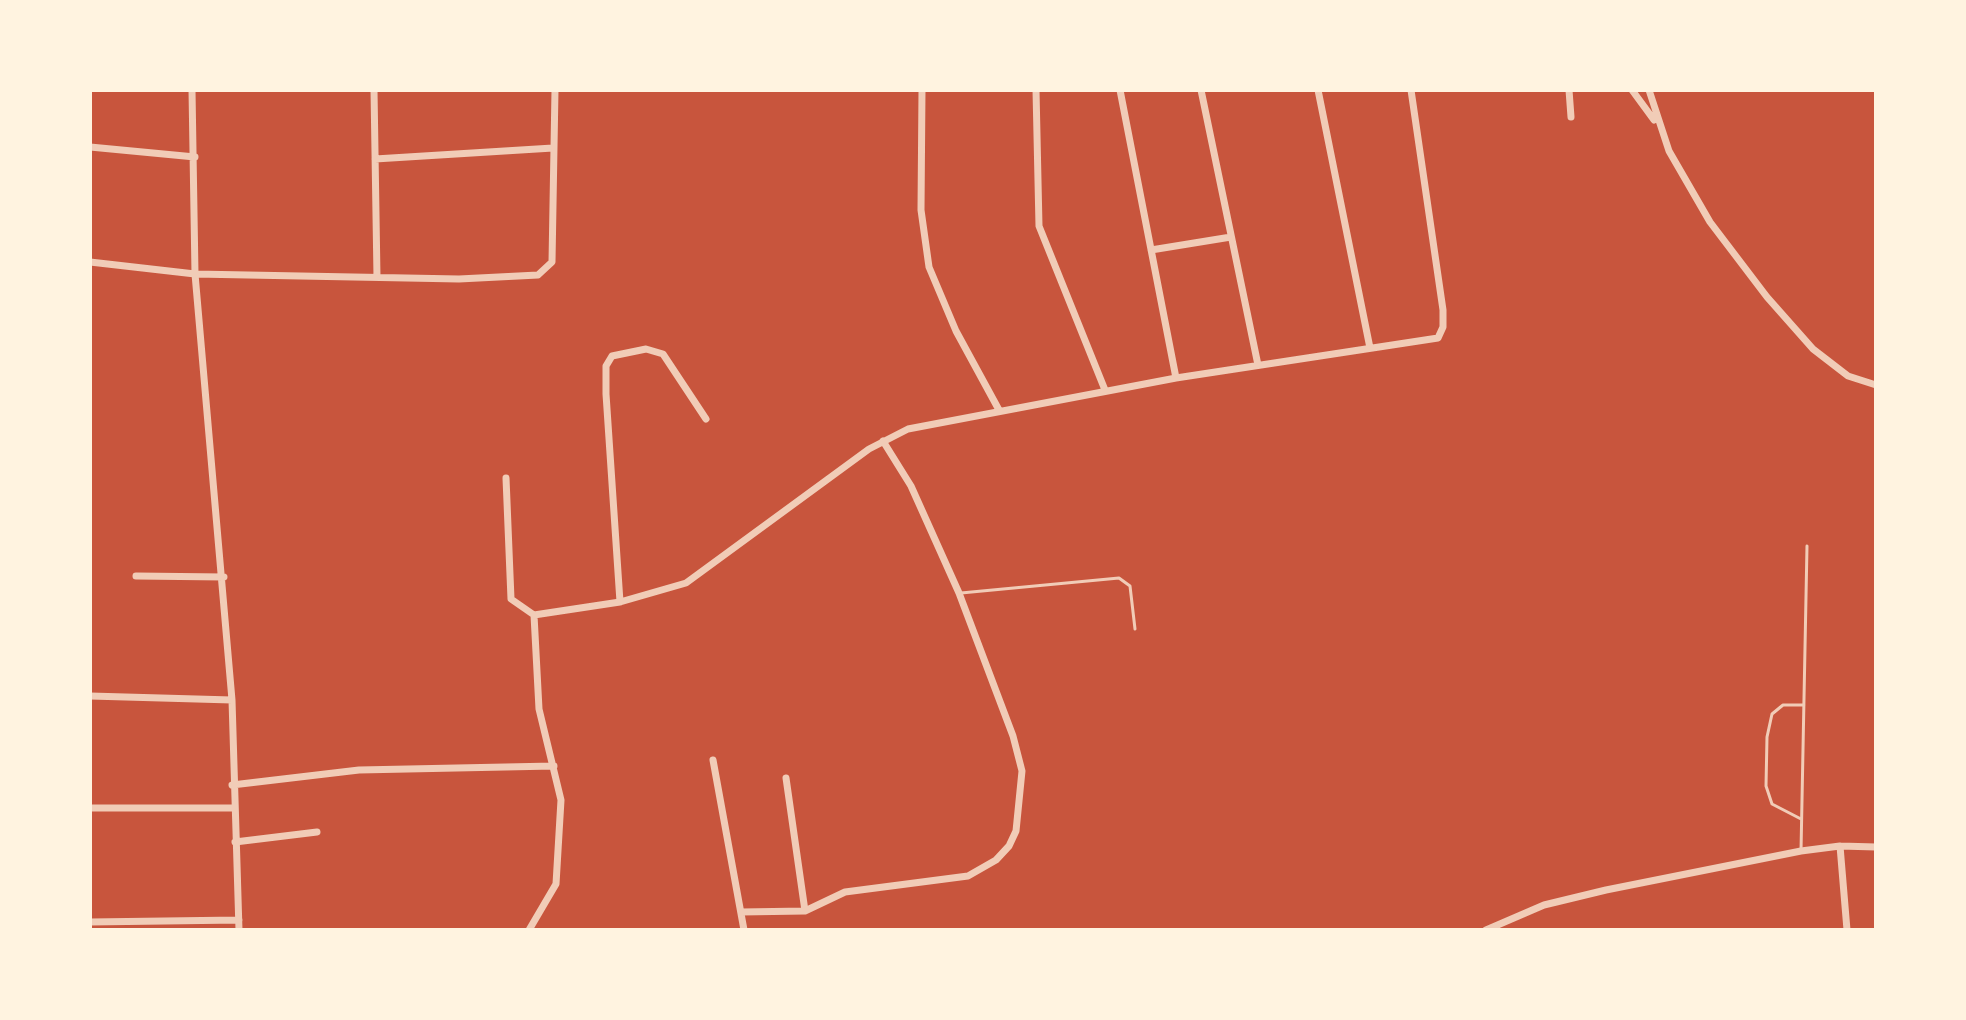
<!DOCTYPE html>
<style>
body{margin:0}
#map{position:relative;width:1966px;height:1020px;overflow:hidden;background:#c8553d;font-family:"Noto Sans",sans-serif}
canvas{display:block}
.frame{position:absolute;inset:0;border:92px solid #fff3e0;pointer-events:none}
</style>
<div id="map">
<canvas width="1966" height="1020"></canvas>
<div class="frame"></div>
</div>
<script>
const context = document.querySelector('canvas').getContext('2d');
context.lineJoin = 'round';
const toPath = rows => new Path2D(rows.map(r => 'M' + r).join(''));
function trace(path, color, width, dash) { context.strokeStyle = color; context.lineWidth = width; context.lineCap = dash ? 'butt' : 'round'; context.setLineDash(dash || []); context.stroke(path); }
const service = toPath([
 [961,593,1119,578,1130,586,1135,629],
 [1801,819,1772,804,1766,786,1767,737,1772,714,1783,705,1804,705],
 [1801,851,1807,546]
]);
const minor = toPath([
 [192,90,195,274,232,700,239,930],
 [374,90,377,277],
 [922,90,921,210,929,267,956,331,999,410],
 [1036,90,1039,226,1105,390],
 [1120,90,1176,378],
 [1201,90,1258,365],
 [1318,90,1370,348],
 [1569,90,1571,117],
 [1632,90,1654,120],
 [1649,90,1669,151,1710,222,1767,297,1813,349,1848,376,1876,385],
 [90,147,195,157],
 [375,159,553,148],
 [1151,250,1231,237],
 [90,262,195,274,459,279,538,275,552,262,555,90],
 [506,478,511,599,534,615],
 [136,576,224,577],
 [620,602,606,394,606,366,612,356,646,349,663,354,706,419],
 [534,615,620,602,686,583,869,449,908,429,1176,378,1438,338,1443,327,1443,310,1411,90],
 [90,696,232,700],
 [713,760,744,930],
 [786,778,805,911],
 [232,785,359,770,554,766],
 [90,808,233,808],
 [235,842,317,832],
 [1840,846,1847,930],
 [741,912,805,911,845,892,968,876,996,860,1009,846,1016,831,1022,771,1013,736,959,593,911,486,883,441],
 [90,922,239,920],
 [529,930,556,884,561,800,539,709,534,615],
 [1486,930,1544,905,1606,890,1801,851,1840,846,1876,847]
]);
trace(service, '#f1ccb7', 3);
trace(minor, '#f1ccb7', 7);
</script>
